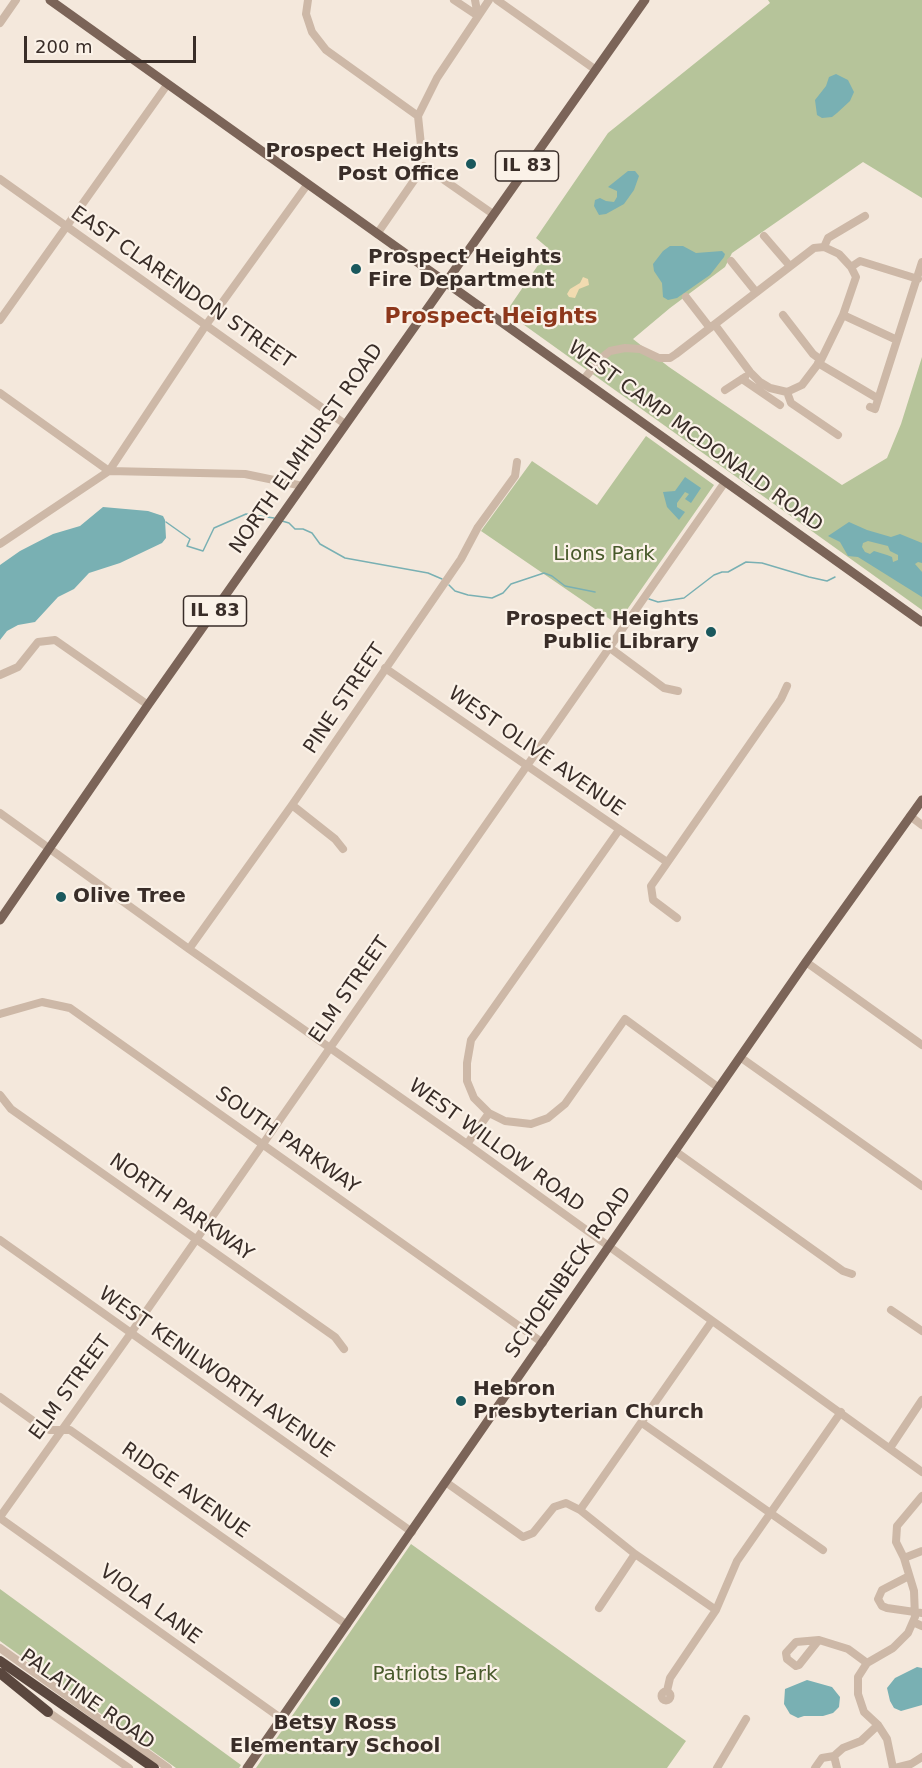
<!DOCTYPE html>
<style>
body{margin:0}
#map{position:relative;width:922px;height:1768px;overflow:hidden;background:#f4e8dc;font-family:"DejaVu Sans",sans-serif}
canvas{display:block}
.scale{position:absolute;left:24px;top:36px;width:172px;height:27px;box-sizing:border-box;border:3px solid #392d28;border-top:0;padding-left:8px;font-size:18px;line-height:21px;white-space:nowrap;color:#392d28;-webkit-text-stroke:4px #fbf2e8;paint-order:stroke}
</style>
<div id="map">
<canvas width="922" height="1768"></canvas>
<div class="scale">200 m</div>
</div>
<script>
const context = document.querySelector('canvas').getContext('2d');
context.lineJoin = 'round';
function fill(path, color) { context.fillStyle = color; context.fill(path, 'evenodd'); }
const toPath = rows => new Path2D(rows.map(r => 'M' + r).join(''));
function trace(path, color, width, dash) { context.strokeStyle = color; context.lineWidth = width; context.lineCap = dash ? 'butt' : 'round'; context.setLineDash(dash || []); context.stroke(path); }
function drawText(font, color, halo, rows, align = 'center') {
  context.font = font + ' "DejaVu Sans",sans-serif'; context.lineWidth = 4.5; context.setLineDash([]); context.textBaseline = 'middle'; context.strokeStyle = halo; context.fillStyle = color; for (const [text, x, y, turn = 0] of rows) {
    context.save(); context.translate(x, y); context.rotate((+turn || 0) * Math.PI / 180); context.textAlign = isNaN(turn) ? turn : align; if (halo) context.strokeText(text, 0, 0); context.fillText(text, 0, 0); context.restore();
  }
}
const green = toPath([
 [768,0,922,0,922,198,863,162,732,253,725,267,670,308,633,339,669,367,842,485,887,458,901,424,922,357,922,610,506,312,549,249,536,238,608,133,770,3],
 [646,436,714,485,617,624,481,531,532,461,597,505],
 [411,1544,686,1741,667,1768,256,1768],
 [0,1589,241,1765,239,1768,176,1768,0,1641]
]);
const sand = toPath([
 [583,277,588,279,589,285,579,289,575,298,569,297,567,294,570,289,580,283]
]);
const water = toPath([
 [836,74,848,80,854,92,850,101,837,113,832,117,822,118,817,115,815,100,826,86,829,77],
 [628,171,635,171,639,176,634,190,624,204,606,214,599,215,594,206,595,200,600,198,606,201,614,202,617,197,617,191,608,187],
 [670,246,683,246,696,253,722,251,725,254,724,257,710,275,677,298,668,300,663,297,662,283,654,271,653,264,663,251],
 [685,477,701,488,691,503,685,499,689,494,685,492,677,503,677,507,685,512,679,520,667,507,663,492,675,491],
 [103,507,148,511,163,516,165,520,166,538,162,543,120,563,89,573,74,589,58,597,35,622,18,625,7,631,0,640,0,565,20,551,53,534,80,526],
 [849,522,867,530,891,537,900,534,922,543,922,563,918,562,915,564,922,572,922,597,858,557,848,556,840,542,828,536],
 [868,541,888,546,890,551,898,555,898,560,893,562,892,557,887,555,874,551,870,554,865,552,862,547,863,543],
 [917,1667,922,1668,922,1705,901,1711,894,1708,890,1701,887,1688,895,1678],
 [807,1680,832,1687,840,1697,839,1707,833,1713,823,1716,804,1716,798,1718,790,1714,784,1704,785,1689]
]);
const stream = toPath([
 [282,521,289,523,295,529,303,529,312,533,320,544,345,558,428,573,442,579],
 [166,522,190,539,187,546,203,551,214,528,246,514,274,518],
 [449,585,455,591,468,595,492,598,503,593,511,584,544,573,552,576,565,586,595,592],
 [649,599,658,602,684,598,714,575,722,572,728,572,746,562,762,563,809,577,827,581,835,577]
]);
const minor = toPath([
 [308,0,306,14,312,32,326,50,418,116,422,155],
 [454,0,478,16],
 [475,0,478,16],
 [497,0,596,70],
 [0,23,16,0],
 [418,116,437,78,489,0],
 [0,179,345,424],
 [377,234,424,166,493,214],
 [764,236,789,265],
 [824,247,828,238,865,216],
 [731,261,756,292],
 [851,267,860,261,918,279],
 [686,297,710,328],
 [783,315,813,354,821,360],
 [843,315,897,340],
 [0,320,167,85],
 [818,363,877,398],
 [584,379,600,359,610,351,625,348,640,349,659,358,670,358,676,354,814,248,824,247,839,254,851,267,856,277,843,315,821,360,802,385,787,392,770,388,760,382,750,372,715,325],
 [742,379,780,405],
 [725,390,745,377],
 [787,392,791,403,838,435],
 [0,393,109,471,206,325,307,185],
 [870,407,875,409,922,262],
 [0,544,109,471,245,474,303,486],
 [610,648,664,688,678,691],
 [385,668,667,862],
 [0,675,18,667,38,642,55,640,148,705],
 [292,805,335,839,343,849],
 [0,813,189,949,467,1144,922,1472],
 [910,816,922,825],
 [619,830,471,1040,467,1063,467,1081,474,1098,489,1113,505,1121,531,1124,548,1118,565,1104,625,1019,719,1088],
 [677,918,653,900,651,886,781,699,787,686],
 [189,949,292,805,461,559,478,527,515,476,517,462],
 [806,962,922,1045],
 [0,1014,42,1002,70,1008,543,1343],
 [740,1057,922,1186],
 [0,1095,11,1109,335,1337,344,1349],
 [467,1144,489,1113],
 [675,1151,843,1271,852,1274],
 [0,1240,412,1532],
 [891,1310,922,1331],
 [0,1397,39,1425,50,1430,70,1430,347,1625],
 [642,1423,823,1550],
 [890,1448,922,1400],
 [447,1483,523,1537,533,1533,554,1507,566,1503,580,1510,635,1554,716,1610],
 [580,1510,712,1321],
 [0,1517,131,1333,725,482],
 [0,1518,282,1719],
 [904,1558,922,1551],
 [909,1576,882,1590,878,1599,882,1606,887,1608,922,1613],
 [599,1608,635,1554],
 [913,1622,922,1626],
 [818,1641,799,1665,796,1666,787,1659,786,1653,796,1642,819,1640,848,1649,867,1663],
 [0,1648,168,1768],
 [667,1691,670,1678,716,1610,737,1561,841,1412],
 '661.5 1696a4.5 4.5 0 1 1 9 0a4.5 4.5 0 1 1-9 0Z',
 [44,1709,129,1768],
 [834,1756,837,1768],
 [717,1768,746,1719],
 [815,1768,822,1758,834,1756,843,1748,861,1741,878,1725],
 [893,1768,887,1739,878,1725,864,1712,858,1694,858,1677,867,1663,893,1648,908,1633,915,1617,914,1591,904,1558,896,1542,897,1526,922,1496],
 [895,1768,911,1764,922,1757]
]);
const major = toPath([
 [50,0,922,622],
 [0,920,148,705,645,0],
 [247,1768,806,962,922,800]
]);
const highway = toPath([
 [0,1661,154,1768],
 [0,1673,48,1712]
]);
const markers = [
 [471,164,6,"#1a585d"],
 [356,269,6,"#1a585d"],
 [711,632,6,"#1a585d"],
 [61,897,6,"#1a585d"],
 [461,1401,6,"#1a585d"],
 [335,1702,6,"#1a585d"]
];
const shields = [
 [527,166,63],
 [215,611,63]
];
const shieldNames = [
 ["IL 83",527,166],
 ["IL 83",215,611]
];
const poiNames = [
 ["Prospect Heights",459,152,"right"],
 ["Post Office",459,175,"right"],
 ["Prospect Heights",368,258],
 ["Fire Department",368,281],
 ["Prospect Heights",699,620,"right"],
 ["Public Library",699,643,"right"],
 ["Olive Tree",73,897],
 ["Hebron",473,1390],
 ["Presbyterian Church",473,1413],
 ["Betsy Ross",335,1724,"center"],
 ["Elementary School",335,1747,"center"]
];
const streetNames = [
 ["EAST CLARENDON STREET",182,288,35],
 ["WEST CAMP MCDONALD ROAD",695,437,36],
 ["NORTH ELMHURST ROAD",307,449,-55],
 ["PINE STREET",345,699,-56],
 ["WEST OLIVE AVENUE",536,752,35],
 ["ELM STREET",350,990,-55],
 ["SOUTH PARKWAY",287,1141,35],
 ["WEST WILLOW ROAD",496,1146,36],
 ["NORTH PARKWAY",181,1208,35],
 ["SCHOENBECK ROAD",569,1273,-55],
 ["WEST KENILWORTH AVENUE",216,1373,35],
 ["ELM STREET",71,1388,-54],
 ["RIDGE AVENUE",185,1491,35],
 ["VIOLA LANE",150,1605,36],
 ["PALATINE ROAD",87,1700,35]
];
const parkNames = [
 ["Lions Park",604,555],
 ["Patriots Park",435,1675]
];
const quarterNames = [
 ["Prospect Heights",491,317]
];
fill(green, '#b6c49a');
fill(sand, '#f1dbb0');
fill(water, '#79b0b3');
trace(stream, '#79b0b3', 1.5);
trace(minor, '#cdb8a7', 8);
trace(major, '#7b6458', 9);
trace(highway, '#5a473e', 10);
for (const [x, y, r, color] of markers) { const dot = new Path2D(); dot.arc(x, y, r, 0, 2 * Math.PI); context.fillStyle = color; context.fill(dot); trace(dot, '#fbf2e8', 2); }
for (const [x, y, w] of shields) { const box = new Path2D(); box.roundRect(x - w / 2, y - 15, w, 30, 4.5); context.fillStyle = '#fbf2e8'; context.fill(box); trace(box, '#392d28', 1.5); }
drawText('bold 18px', '#392d28', null, shieldNames);
drawText('bold 20px', '#392d28', '#fbf2e8', poiNames, 'left');
drawText('20px', '#392d28', '#fbf2e8', streetNames);
drawText('20px', '#47592a', '#fbf2e8', parkNames);
drawText('bold 22px', '#8d371b', '#fbf2e8', quarterNames);
</script>
